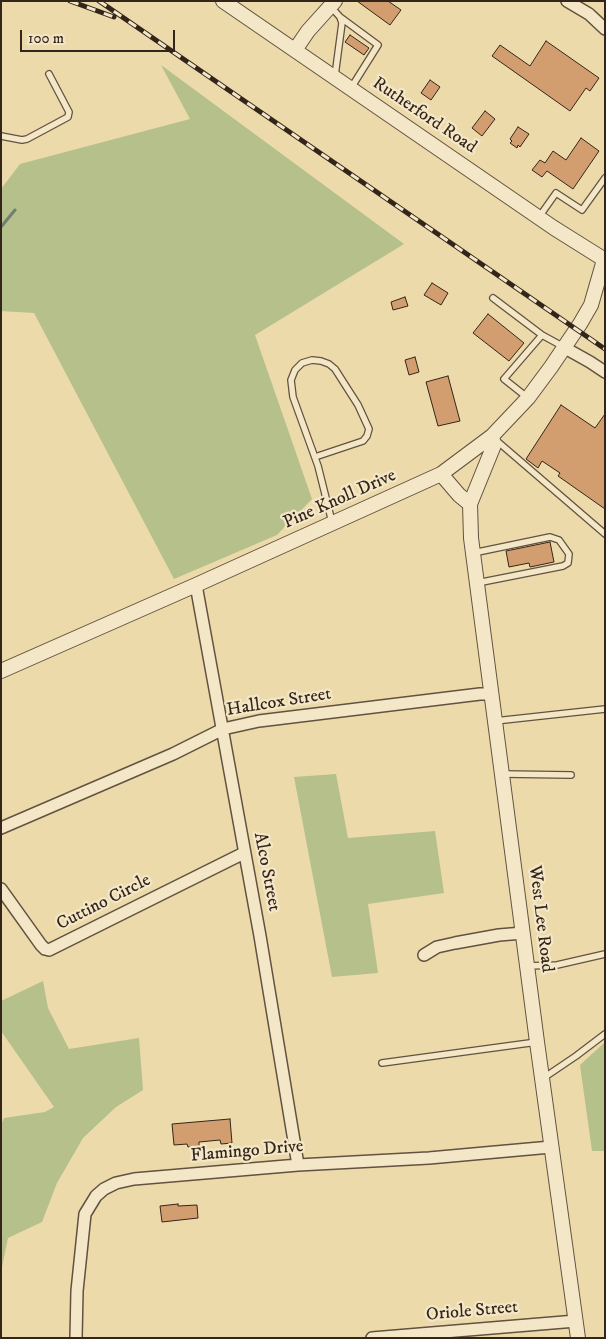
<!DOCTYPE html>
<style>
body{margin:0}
#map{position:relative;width:606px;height:1339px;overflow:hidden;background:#ecdaab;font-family:"IM FELL DW Pica",serif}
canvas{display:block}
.frame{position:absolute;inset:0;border:2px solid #34251b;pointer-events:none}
.scale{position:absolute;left:20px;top:30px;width:155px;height:22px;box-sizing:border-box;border:2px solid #34251b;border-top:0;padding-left:6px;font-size:15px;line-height:18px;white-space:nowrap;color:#34251b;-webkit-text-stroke:4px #f3e7c8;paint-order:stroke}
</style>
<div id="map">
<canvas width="606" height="1339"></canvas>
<div class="frame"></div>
<div class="scale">100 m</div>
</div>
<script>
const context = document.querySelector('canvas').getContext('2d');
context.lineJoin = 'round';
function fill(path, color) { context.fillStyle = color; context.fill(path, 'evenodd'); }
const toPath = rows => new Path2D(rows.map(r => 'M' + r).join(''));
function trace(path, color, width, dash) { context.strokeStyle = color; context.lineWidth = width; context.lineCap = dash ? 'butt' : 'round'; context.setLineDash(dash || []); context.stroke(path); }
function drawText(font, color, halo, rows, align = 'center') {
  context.font = font + ' "IM FELL DW Pica",serif'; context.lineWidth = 4.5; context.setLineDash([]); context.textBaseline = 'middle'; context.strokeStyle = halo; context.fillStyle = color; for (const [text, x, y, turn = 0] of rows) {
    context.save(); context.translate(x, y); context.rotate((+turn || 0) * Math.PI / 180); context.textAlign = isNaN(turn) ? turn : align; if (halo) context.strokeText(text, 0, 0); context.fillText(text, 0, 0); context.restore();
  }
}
const green = toPath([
 [161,65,404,244,255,335,312,499,277,535,174,579,34,313,1,311,1,189,20,164,190,119],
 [336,774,348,838,435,831,444,893,368,904,378,973,332,977,294,777],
 [43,981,48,1008,69,1049,139,1038,143,1090,116,1107,83,1138,57,1183,42,1222,8,1238,1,1272,1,1125,4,1118,45,1112,54,1107,1,1031,1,1001],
 [605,1042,605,1151,592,1151,580,1065]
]);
const stream = toPath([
 [1,227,15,210]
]);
const building = toPath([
 [357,1,388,1,401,10,390,25,357,1],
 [350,35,369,48,364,55,345,42,350,35],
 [546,41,599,78,590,91,586,88,570,111,492,56,500,45,530,66,546,41],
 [430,80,440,87,431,100,421,93,430,80],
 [485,111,495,119,482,136,472,128,485,111],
 [518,127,529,134,520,147,518,145,517,148,510,143,512,141,510,139,518,127],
 [581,138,599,151,573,189,547,171,542,177,532,170,540,160,545,163,553,151,566,160,581,138],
 [432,283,448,293,441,305,424,295,432,283],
 [405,297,408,306,393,310,391,302,405,297],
 [488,314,524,343,509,361,473,333,488,314],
 [415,357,419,372,409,375,405,360,415,357],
 [448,376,460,421,438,426,426,382,448,376],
 [561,405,595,428,605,414,605,509,558,476,560,473,542,461,538,468,526,459,561,405],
 [550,542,554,562,530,567,529,563,509,567,506,551,550,542],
 [230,1119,232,1143,221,1144,220,1140,199,1142,199,1146,188,1147,187,1144,174,1145,172,1124,230,1119],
 [178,1204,178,1206,197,1205,198,1218,162,1222,160,1206,178,1204]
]);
const service = toPath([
 [331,7,340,17,342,23,335,76],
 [340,17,378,45,351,88],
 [1,136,22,140,27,139,68,117,69,112,49,74],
 [539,217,556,193,582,210,605,178],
 [493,298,542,335],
 [528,398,504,379,542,335,564,347],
 [497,441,605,534],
 [315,457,363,441,367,436,369,429,358,405,335,369,329,364,321,361,312,360,302,363,295,370,291,380,293,397,318,466,332,522],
 [473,553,550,537,559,540,569,554,568,563,563,566,477,583],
 [495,721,605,709],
 [503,774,571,775],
 [527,966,557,965,605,954],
 [382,1063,537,1042],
 [542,1079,576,1056,605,1034]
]);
const minor = toPath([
 [567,1,589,14,605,29],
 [565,348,590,362,605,372],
 [196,585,260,936,298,1165],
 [1,828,173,754,223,729,259,721,480,694,492,694],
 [1,889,41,945,45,949,49,950,244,853],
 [424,955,437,947,455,943,499,935,523,933],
 [76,1338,77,1291,85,1214,96,1196,104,1189,116,1183,134,1179,298,1165,429,1158,551,1147],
 [372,1338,576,1321]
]);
const tertiary = toPath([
 [223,1,554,228,605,260],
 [295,50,308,31,335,1],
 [492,436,494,445,470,504,471,538,537,1042,578,1338],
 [441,474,459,495,470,504],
 [1,671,196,585,441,474,492,436,528,398,551,367,580,324,591,305,604,260]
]);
const rail = toPath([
 [70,1,114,17],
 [99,1,605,349]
]);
const streetNames = [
 ["Rutherford Road",424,116,34],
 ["Pine Knoll Drive",340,500,-24],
 ["Hallcox Street",279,703,-9],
 ["Alco Street",266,872,79],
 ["Cuttino Circle",104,903,-27],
 ["West Lee Road",540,919,83],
 ["Flamingo Drive",247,1152,-5],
 ["Oriole Street",472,1312,-5]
];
fill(green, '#b5c08b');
trace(stream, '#717f6f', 3);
fill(building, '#d39e6f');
trace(building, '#34251b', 1);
trace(service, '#62523f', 8);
trace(minor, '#62523f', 14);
trace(tertiary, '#62523f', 16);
trace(service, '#f3e7c8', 5.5);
trace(minor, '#f3e7c8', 11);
trace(tertiary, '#f3e7c8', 14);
trace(rail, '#34251b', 5);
trace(rail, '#f3e7c8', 3, [9]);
drawText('18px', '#34251b', '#f3e7c8', streetNames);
</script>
